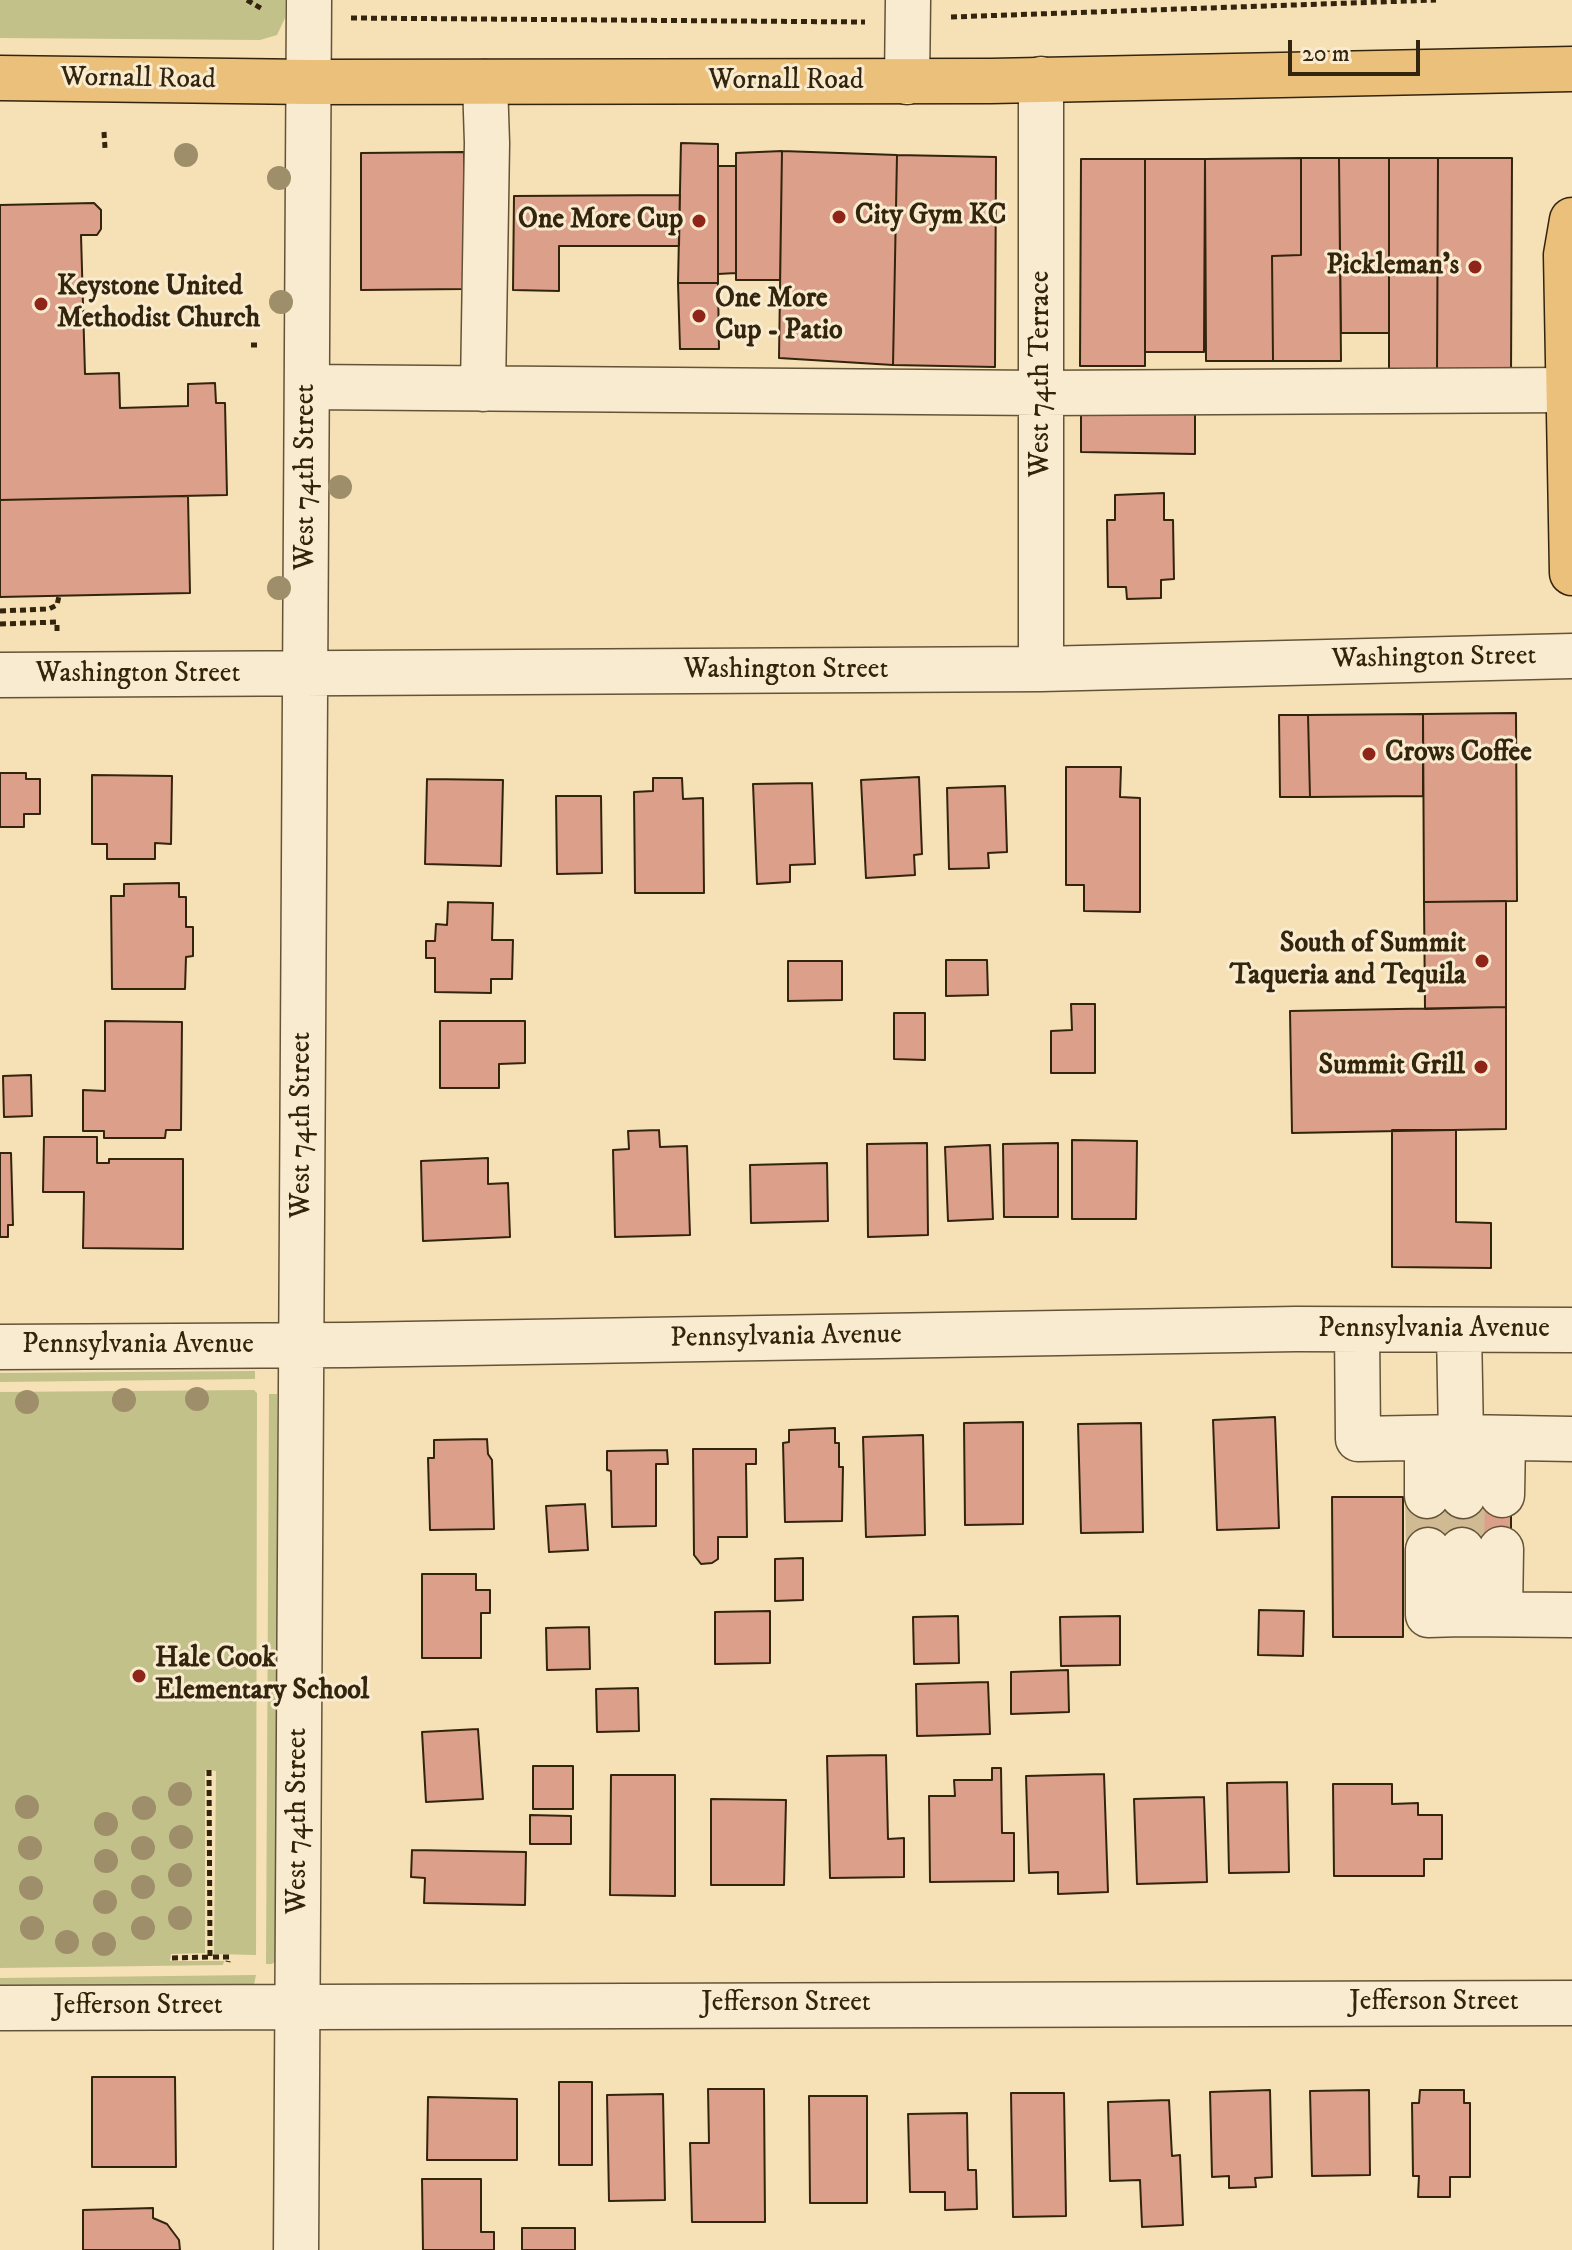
<!DOCTYPE html>
<style>
body{margin:0}
#map{position:relative;width:1572px;height:2250px;overflow:hidden;background:#f6e0b6;font-family:"IM FELL DW Pica",serif}
canvas{display:block}
.scale{position:absolute;left:1288px;top:40px;width:132px;height:36px;box-sizing:border-box;border:4px solid #33240d;border-top:0;padding-left:10px;font-size:24px;line-height:28px;white-space:nowrap;color:#33240d;-webkit-text-stroke:6px #f9ebd0;paint-order:stroke}
</style>
<div id="map">
<canvas width="1572" height="2250"></canvas>
<div class="scale">20 m</div>
</div>
<script>
const context = document.querySelector('canvas').getContext('2d');
context.lineJoin = 'round';
function fill(path, color) { context.fillStyle = color; context.fill(path, 'evenodd'); }
const toPath = rows => new Path2D(rows.map(r => 'M' + r).join(''));
function trace(path, color, width, dash) { context.strokeStyle = color; context.lineWidth = width; context.lineCap = dash ? 'butt' : 'round'; context.setLineDash(dash || []); context.stroke(path); }
function drawText(font, color, halo, rows, align = 'center') {
  context.font = font + ' "IM FELL DW Pica",serif'; context.lineWidth = 6; context.setLineDash([]); context.textBaseline = 'middle'; context.strokeStyle = halo; context.fillStyle = color; for (const [text, x, y, turn = 0] of rows) {
    context.save(); context.translate(x, y); context.rotate((+turn || 0) * Math.PI / 180); context.textAlign = isNaN(turn) ? turn : align; if (halo) context.strokeText(text, 0, 0); context.fillText(text, 0, 0); context.restore();
  }
}
const green = toPath([
 [0,0,285,0,285,18,277,35,260,40,0,38],
 [255,1371,255,1379,0,1382,0,1373],
 [254,1390,257,1393,256,1955,214,1954,216,1771,209,1770,205,1771,205,1953,171,1954,170,1961,224,1961,223,1965,0,1968,0,1392],
 [269,1394,277,1394,280,1958,272,1964,266,1964],
 [256,1975,253,1989,212,1984,0,1987,0,1978]
]);
const building = toPath([
 [681,143,718,144,718,283,678,283,681,143],
 [782,151,897,155,893,365,779,358,782,151],
 [782,151,780,280,736,280,736,153,782,151],
 [464,152,465,289,361,290,361,153,464,152],
 [897,155,996,157,995,367,893,365,897,155],
 [1301,158,1339,158,1341,361,1273,361,1272,256,1301,255,1301,158],
 [1301,158,1301,255,1272,256,1273,361,1206,361,1205,159,1301,158],
 [1339,158,1389,158,1389,333,1341,333,1339,158],
 [1389,158,1438,158,1437,375,1389,376,1389,158],
 [1438,158,1512,158,1511,376,1437,375,1438,158],
 [1081,159,1145,159,1145,366,1080,366,1081,159],
 [1145,159,1205,159,1204,352,1145,352,1145,159],
 [718,166,736,166,736,273,718,274,718,166],
 [680,195,679,246,559,246,559,291,513,290,514,196,680,195],
 [94,203,101,210,101,229,97,235,81,235,85,374,119,373,120,408,188,406,188,384,215,383,216,403,225,403,227,495,0,500,0,205,94,203],
 [678,283,718,283,719,349,680,349,678,283],
 [1081,408,1195,409,1195,454,1081,452,1081,408],
 [1164,493,1164,520,1173,520,1174,579,1161,580,1161,598,1127,599,1126,587,1108,587,1107,520,1115,520,1115,495,1164,493],
 [188,496,190,593,0,597,0,500,188,496],
 [1516,713,1517,901,1424,902,1423,714,1516,713],
 [1423,714,1423,796,1310,797,1308,715,1423,714],
 [1279,715,1308,715,1310,797,1280,797,1279,715],
 [1066,767,1121,767,1120,797,1140,798,1140,912,1084,911,1084,885,1066,885,1066,767],
 [0,773,26,773,26,779,40,779,40,814,24,814,24,827,0,827,0,773],
 [92,775,172,776,171,844,155,843,155,859,107,859,107,844,92,844,92,775],
 [919,777,922,854,914,855,915,875,866,878,861,780,919,777],
 [653,778,682,778,683,799,703,798,704,893,635,893,634,792,653,791,653,778],
 [427,779,503,780,501,866,425,864,427,779],
 [812,783,815,864,790,865,790,882,757,884,753,784,812,783],
 [1005,786,1007,852,988,853,989,868,949,869,947,788,1005,786],
 [556,796,601,796,602,873,557,874,556,796],
 [179,883,179,897,186,897,186,927,193,927,193,956,186,957,185,989,112,989,111,896,124,896,124,884,179,883],
 [1506,901,1506,1007,1425,1009,1424,902,1506,901],
 [448,902,493,903,492,940,513,940,512,979,491,979,491,993,435,992,435,958,426,958,426,941,435,941,436,924,447,925,448,902],
 [946,960,987,960,988,995,946,996,946,960],
 [788,961,842,961,842,1000,788,1001,788,961],
 [1071,1004,1095,1004,1095,1073,1051,1073,1051,1031,1072,1030,1071,1004],
 [1506,1007,1506,1129,1292,1133,1290,1011,1506,1007],
 [894,1013,925,1013,925,1060,894,1059,894,1013],
 [105,1021,182,1022,181,1130,166,1130,165,1138,104,1138,104,1131,83,1131,83,1090,105,1091,105,1021],
 [440,1021,525,1021,525,1063,499,1064,499,1088,440,1088,440,1021],
 [31,1075,32,1116,4,1117,3,1076,31,1075],
 [659,1130,660,1147,687,1146,690,1235,615,1237,613,1150,629,1149,628,1131,659,1130],
 [1392,1130,1456,1130,1456,1222,1491,1223,1491,1268,1392,1267,1392,1130],
 [44,1137,97,1137,97,1163,109,1163,109,1159,183,1159,183,1249,83,1248,84,1192,43,1192,44,1137],
 [1072,1140,1137,1141,1136,1219,1072,1219,1072,1140],
 [927,1143,928,1235,868,1237,867,1144,927,1143],
 [1058,1143,1058,1217,1004,1217,1003,1144,1058,1143],
 [990,1145,993,1219,948,1221,945,1147,990,1145],
 [0,1153,11,1153,13,1225,8,1225,8,1237,0,1237,0,1153],
 [488,1158,488,1184,508,1183,510,1237,423,1241,421,1161,488,1158],
 [827,1163,828,1221,751,1223,750,1165,827,1163],
 [1275,1417,1279,1528,1217,1530,1213,1420,1275,1417],
 [1023,1422,1023,1524,965,1525,964,1423,1023,1422],
 [1141,1423,1143,1532,1081,1533,1078,1424,1141,1423],
 [835,1428,835,1443,839,1443,839,1467,843,1467,842,1521,785,1522,783,1443,789,1442,789,1430,835,1428],
 [923,1435,925,1535,866,1537,863,1437,923,1435],
 [487,1439,488,1454,492,1460,494,1529,430,1530,428,1458,434,1458,434,1440,487,1439],
 [693,1449,756,1449,756,1464,746,1464,747,1537,718,1537,718,1559,712,1563,701,1564,694,1555,693,1449],
 [667,1450,668,1464,656,1464,656,1526,612,1527,611,1471,607,1470,607,1451,667,1450],
 [1511,1494,1511,1549,1413,1551,1412,1497,1511,1494],
 [1332,1497,1403,1497,1403,1637,1333,1637,1332,1497],
 [585,1504,588,1550,549,1552,546,1506,585,1504],
 [803,1558,803,1600,775,1601,775,1559,803,1558],
 [422,1574,476,1574,476,1590,490,1590,490,1613,481,1613,481,1658,422,1658,422,1574],
 [1259,1610,1304,1611,1303,1656,1258,1655,1259,1610],
 [770,1611,770,1663,715,1664,715,1612,770,1611],
 [958,1616,959,1663,914,1664,913,1617,958,1616],
 [1120,1616,1120,1665,1061,1666,1060,1617,1120,1616],
 [589,1627,590,1669,547,1670,546,1628,589,1627],
 [1068,1670,1069,1712,1011,1714,1011,1672,1068,1670],
 [988,1682,990,1734,917,1736,916,1684,988,1682],
 [638,1688,639,1731,597,1732,596,1689,638,1688],
 [478,1729,483,1799,426,1802,422,1732,478,1729],
 [886,1755,888,1839,904,1838,904,1877,830,1878,827,1756,886,1755],
 [533,1766,573,1766,573,1809,533,1809,533,1766],
 [992,1768,1001,1768,1002,1833,1014,1833,1014,1881,930,1882,929,1796,955,1796,954,1780,992,1780,992,1768],
 [1104,1774,1108,1892,1058,1894,1058,1872,1029,1873,1026,1776,1104,1774],
 [611,1775,675,1775,675,1896,610,1895,611,1775],
 [1287,1782,1289,1872,1229,1873,1227,1783,1287,1782],
 [1333,1784,1392,1784,1392,1804,1418,1803,1418,1815,1442,1815,1442,1859,1424,1859,1424,1876,1334,1876,1333,1784],
 [1204,1797,1207,1882,1137,1884,1134,1799,1204,1797],
 [711,1799,786,1800,784,1885,711,1885,711,1799],
 [530,1815,571,1816,571,1844,530,1844,530,1815],
 [412,1850,526,1852,525,1905,424,1903,425,1878,411,1877,412,1850],
 [92,2077,175,2077,176,2167,92,2167,92,2077],
 [559,2082,592,2082,592,2165,559,2165,559,2082],
 [708,2089,764,2089,765,2222,692,2222,690,2143,709,2143,708,2089],
 [1270,2090,1272,2177,1255,2178,1256,2187,1229,2188,1229,2176,1212,2177,1210,2092,1270,2090],
 [1369,2090,1370,2175,1312,2176,1310,2091,1369,2090],
 [1420,2090,1464,2090,1464,2103,1470,2103,1470,2177,1450,2177,1450,2197,1418,2197,1419,2176,1413,2176,1412,2103,1419,2103,1420,2090],
 [1011,2093,1064,2093,1066,2216,1013,2217,1011,2093],
 [663,2094,665,2200,609,2201,607,2095,663,2094],
 [809,2096,867,2096,867,2203,810,2203,809,2096],
 [428,2097,517,2099,517,2160,427,2160,428,2097],
 [1169,2100,1172,2156,1180,2155,1183,2225,1142,2227,1140,2180,1110,2181,1108,2102,1169,2100],
 [967,2113,968,2170,976,2170,977,2209,945,2210,945,2192,910,2192,908,2114,967,2113],
 [422,2179,481,2179,481,2232,494,2232,494,2250,423,2250,422,2179],
 [153,2208,153,2218,167,2224,179,2240,180,2250,83,2250,83,2210,153,2208],
 [522,2228,575,2228,575,2250,522,2250,522,2228]
]);
const minorTunnel = toPath([
 [1427,1496,1428,1550],
 [1462,1550,1463,1496]
]);
const path = toPath([
 [247,0,264,10],
 [951,17,1436,0],
 [351,18,865,22],
 [104,132,105,148],
 [251,345,261,345],
 [0,611,49,609,57,605,59,596],
 [0,624,57,622,57,631],
 [209,1770,210,1957,229,1957,228,1962],
 [172,1958,210,1957]
]);
const minor = toPath([
 [907,82,908,0],
 [307,387,1042,393,1568,390],
 [483,389,487,143,485,82],
 [1041,669,1041,79],
 [0,675,1041,669,1572,656],
 [1357,1330,1358,1439,1461,1437,1459,1331],
 [0,1347,348,1345,1296,1329,1572,1330],
 [1427,1438,1427,1496],
 [1502,1495,1503,1439],
 [1463,1496,1461,1437,1572,1439],
 [1428,1550,1428,1615,1462,1614],
 [1462,1550,1462,1614,1572,1615],
 [1500,1614,1501,1549],
 [0,2008,1572,2003],
 [296,2250,309,0]
]);
const major = toPath([
 [0,78,309,82,991,81,1572,69],
 [1572,220,1566,255,1572,573]
]);
const trees = [
 [186,155],
 [279,178],
 [281,302],
 [340,487],
 [279,588],
 [197,1399],
 [124,1400],
 [27,1402],
 [180,1794],
 [27,1807],
 [144,1808],
 [106,1824],
 [181,1837],
 [30,1848],
 [143,1848],
 [106,1861],
 [180,1875],
 [143,1887],
 [31,1888],
 [105,1902],
 [180,1918],
 [32,1928],
 [143,1928],
 [67,1942],
 [104,1944]
];
const markers = [
 [839,217,8,"#8f2418"],
 [699,221,8,"#8f2418"],
 [1475,267,8,"#8f2418"],
 [41,304,8,"#8f2418"],
 [699,316,8,"#8f2418"],
 [1369,754,8,"#8f2418"],
 [1482,961,8,"#8f2418"],
 [1481,1067,8,"#8f2418"],
 [139,1676,8,"#8f2418"]
];
const streetNames = [
 ["Wornall Road",138,80,1],
 ["Wornall Road",786,82],
 ["West 74th Terrace",1042,374,-90],
 ["West 74th Street",307,477,-90],
 ["Washington Street",1434,659,-1],
 ["Washington Street",786,671],
 ["Washington Street",138,675],
 ["West 74th Street",303,1125,-90],
 ["Pennsylvania Avenue",1434,1330],
 ["Pennsylvania Avenue",786,1338,-1],
 ["Pennsylvania Avenue",138,1346],
 ["West 74th Street",299,1821,-90],
 ["Jefferson Street",1434,2003],
 ["Jefferson Street",786,2004],
 ["Jefferson Street",138,2007]
];
const poiNames = [
 ["City Gym KC",855,217],
 ["One More Cup",683,221,"right"],
 ["Pickleman's",1459,267,"right"],
 ["Keystone United",57,288],
 ["Methodist Church",57,320],
 ["One More",715,300],
 ["Cup - Patio",715,332],
 ["Crows Coffee",1385,754],
 ["South of Summit",1466,945,"right"],
 ["Taqueria and Tequila",1466,977,"right"],
 ["Summit Grill",1465,1067,"right"],
 ["Hale Cook",155,1660],
 ["Elementary School",155,1692]
];
fill(green, '#c2c18a');
fill(building, '#dc9f8a');
trace(building, '#33240d', 2);
trace(minorTunnel, '#cfba94', 44, [44, 22]);
trace(minor, '#645337', 47);
trace(major, '#33240d', 47);
trace(path, '#33240d', 5, [6, 4]);
trace(minor, '#f9ebd0', 44);
trace(major, '#ebc07b', 44);
context.fillStyle = '#9f8e6a';
for (const [x, y] of trees) { context.beginPath(); context.arc(x, y, 12, 0, 2 * Math.PI); context.fill(); }
for (const [x, y, r, color] of markers) { const dot = new Path2D(); dot.arc(x, y, r, 0, 2 * Math.PI); context.fillStyle = color; context.fill(dot); trace(dot, '#f9ebd0', 3); }
drawText('28px', '#33240d', '#f9ebd0', streetNames);
drawText('bold 28px', '#33240d', '#f9ebd0', poiNames, 'left');
</script>
